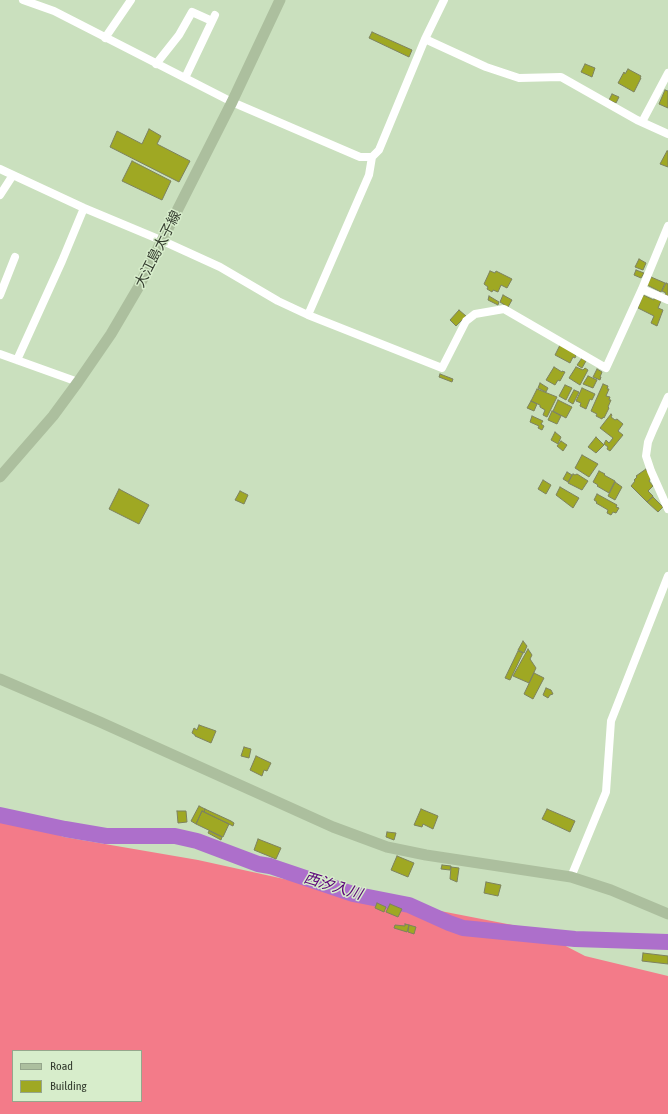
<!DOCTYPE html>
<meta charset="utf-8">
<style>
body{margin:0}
#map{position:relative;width:668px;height:1114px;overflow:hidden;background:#cae0be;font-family:"Asap Condensed",sans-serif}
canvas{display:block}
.legend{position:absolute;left:12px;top:1050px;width:130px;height:52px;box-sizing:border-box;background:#d7edcb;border:1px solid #95a68c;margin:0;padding:5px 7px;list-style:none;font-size:12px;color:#333b2e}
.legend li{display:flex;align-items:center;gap:8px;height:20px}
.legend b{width:20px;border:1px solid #95a68c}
</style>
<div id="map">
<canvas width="668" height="1114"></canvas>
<ul class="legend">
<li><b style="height:5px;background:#acbf9e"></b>Road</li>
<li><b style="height:11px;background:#9fa823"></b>Building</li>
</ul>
</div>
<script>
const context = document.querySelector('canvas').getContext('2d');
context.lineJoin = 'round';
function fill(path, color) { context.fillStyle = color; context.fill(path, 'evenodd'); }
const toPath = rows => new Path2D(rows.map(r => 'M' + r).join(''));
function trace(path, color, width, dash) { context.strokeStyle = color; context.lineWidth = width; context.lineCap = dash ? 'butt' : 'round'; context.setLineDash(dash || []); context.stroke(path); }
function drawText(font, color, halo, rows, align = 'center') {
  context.font = font + ' "Asap Condensed","Noto Sans JP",sans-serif'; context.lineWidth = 3; context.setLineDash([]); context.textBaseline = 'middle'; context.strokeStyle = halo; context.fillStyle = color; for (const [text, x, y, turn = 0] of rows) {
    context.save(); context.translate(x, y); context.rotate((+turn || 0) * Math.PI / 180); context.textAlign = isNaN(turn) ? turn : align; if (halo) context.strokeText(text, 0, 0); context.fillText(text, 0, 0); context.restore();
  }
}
const forest = toPath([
 [0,815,64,837,198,860,343,892,533,929,585,956,668,976,668,1114,0,1114],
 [13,1051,141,1051,141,1101,13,1101]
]);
const river = toPath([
 [0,815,65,829,106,836,175,836,197,841,258,864,270,866,353,894,409,905,449,923,463,928,575,939,668,942]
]);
const building = toPath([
 [372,32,412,50,409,57,369,38,372,32],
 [585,64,595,68,592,77,581,72,585,64],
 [628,69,641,76,640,78,641,78,634,92,618,83,624,72,625,74,628,69],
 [665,90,668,91,668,108,659,104,665,90],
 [612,94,619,97,616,103,609,100,612,94],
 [149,129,161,136,157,144,190,161,179,182,110,147,117,131,142,144,149,129],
 [667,151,668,151,668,167,660,164,667,151],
 [132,161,171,181,162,200,122,181,132,161],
 [639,259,646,263,643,270,635,267,639,259],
 [636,270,644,273,641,278,634,275,636,270],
 [490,271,495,273,496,271,512,279,507,288,501,285,498,292,493,290,492,292,487,289,488,287,484,284,490,271],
 [651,277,665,283,661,292,647,285,651,277],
 [666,283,668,284,668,296,665,295,666,293,662,291,666,283],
 [503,295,512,300,508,307,500,302,503,295],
 [643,295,654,300,654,298,661,301,658,308,663,310,657,326,651,323,654,316,638,308,643,295],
 [489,296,499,302,498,305,488,300,489,296],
 [459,310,466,316,456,326,450,320,459,310],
 [560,345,575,354,575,355,576,356,575,358,573,357,570,363,555,355,560,345],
 [582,358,586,361,582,368,577,365,582,358],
 [554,367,562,372,562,371,565,372,560,381,558,380,555,385,546,380,554,367],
 [576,367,583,370,585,368,588,370,580,385,569,378,576,367],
 [597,369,602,372,600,377,601,377,600,380,593,377,597,369],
 [440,374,453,379,452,382,439,377,440,374],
 [588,376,597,380,593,388,583,384,588,376],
 [540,383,548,388,546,392,538,388,540,383],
 [603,384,608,386,607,389,609,389,606,396,610,397,609,400,611,400,608,407,609,408,604,418,603,417,602,419,596,416,597,414,591,411,603,384],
 [565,385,572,388,566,400,559,396,565,385],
 [582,388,595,394,592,400,590,399,586,409,580,406,581,403,576,401,582,388],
 [537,389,557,397,547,417,543,415,545,410,540,407,540,405,531,401,537,389],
 [574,390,579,392,573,404,568,401,574,390],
 [558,400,572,407,566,418,553,411,558,400],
 [531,401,537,404,534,411,527,408,531,401],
 [552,411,561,416,557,424,548,420,552,411],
 [611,414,612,415,611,417,615,420,617,419,623,424,618,431,623,435,610,451,607,449,608,447,604,444,606,440,609,443,613,438,600,428,611,414],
 [532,416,543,421,541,424,544,426,542,430,538,428,539,426,530,422,532,416],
 [555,432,561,437,558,444,551,440,555,432],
 [596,437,604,445,596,453,588,447,596,437],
 [561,441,567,445,563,451,557,446,561,441],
 [582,455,598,464,589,477,575,468,582,455],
 [646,469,651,478,649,481,653,486,648,491,653,496,647,502,631,486,635,481,634,480,637,477,636,476,646,469],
 [599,471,605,474,604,475,615,481,609,493,597,486,598,485,593,482,599,471],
 [567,472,572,475,568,482,563,479,567,472],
 [573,474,575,475,577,474,588,481,582,490,568,483,573,474],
 [543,480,551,485,546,494,538,489,543,480],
 [615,482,622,487,615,500,608,496,615,482],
 [560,487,579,498,573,508,556,495,560,487],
 [119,489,149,505,139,524,109,509,119,489],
 [240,491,248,495,244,504,235,500,240,491],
 [597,494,617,505,616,507,619,508,616,513,613,512,611,515,607,513,608,510,596,503,597,502,594,500,597,494],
 [653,497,663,507,658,512,647,502,653,497],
 [523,641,527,646,524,653,518,650,523,641],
 [528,649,532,655,530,659,536,668,529,683,513,676,528,649],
 [518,651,523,653,510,680,505,678,518,651],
 [534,673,544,678,533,699,524,694,534,673],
 [546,688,551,690,553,694,550,695,548,698,543,695,546,688],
 [199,725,216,731,211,743,195,736,195,735,192,733,194,728,197,730,199,725],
 [244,747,251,749,249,758,241,756,244,747],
 [256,756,271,763,267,771,264,770,262,776,250,770,256,756],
 [199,806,205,809,204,812,202,811,196,824,191,821,199,806],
 [205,809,231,821,234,823,233,826,204,812,205,809],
 [421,809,438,816,433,829,423,824,422,827,414,825,421,809],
 [547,809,575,821,570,832,542,819,547,809],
 [177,811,186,811,187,822,178,823,177,811],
 [202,811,229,824,223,837,196,824,202,811],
 [209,831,222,837,221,840,208,833,209,831],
 [387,832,396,833,394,840,386,837,387,832],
 [258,839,281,848,276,859,254,850,258,839],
 [397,856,414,863,408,877,391,870,397,856],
 [442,865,451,866,450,870,441,869,442,865],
 [451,867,459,868,457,882,450,879,451,867],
 [486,882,501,885,498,896,484,893,486,882],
 [377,903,386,907,384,912,375,908,377,903],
 [390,904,402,909,398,917,386,912,390,904],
 [405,924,409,925,407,932,394,928,395,925,405,926,405,924],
 [409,925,416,927,414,934,408,932,409,925],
 [643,953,668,956,668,964,642,961,643,953]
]);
const street = toPath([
 [23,0,54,11,232,102,360,157,372,157,379,150,425,39,444,0],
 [105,38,131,0],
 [425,39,486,67,519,78,561,77,637,120,668,134],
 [156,64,179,35,192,12,212,21],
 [185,78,215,15],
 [642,122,668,73],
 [0,169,84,208,163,241,220,267,278,301,308,315,442,368,466,321,475,314,504,309,606,368,642,289,668,226],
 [0,195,13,175],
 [642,289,668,300],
 [0,295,15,257],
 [308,315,369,175,372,157],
 [0,354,78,382],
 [17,360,62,261,84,208],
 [668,397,653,430,648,442,646,456,651,471,668,509],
 [571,877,606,792,611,721,668,576]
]);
const secondary = toPath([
 [0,477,53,416,78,382,111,334,138,288,232,102,280,0],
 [0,679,100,722,333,827,387,847,426,855,571,877,611,890,668,914]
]);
const streetNames = [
 ["大江島太子線",158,249,-63]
];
const waterNames = [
 ["西汐入川",333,886,17]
];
fill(forest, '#f37b89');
trace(river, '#ad6fcb', 16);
fill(building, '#9fa823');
trace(building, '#7d825f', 1);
trace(street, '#fff', 8);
trace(secondary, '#acbf9e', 11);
drawText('14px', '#333b2e', '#d7edcb', streetNames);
drawText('italic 15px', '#5a0079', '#d7edcb', waterNames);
</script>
